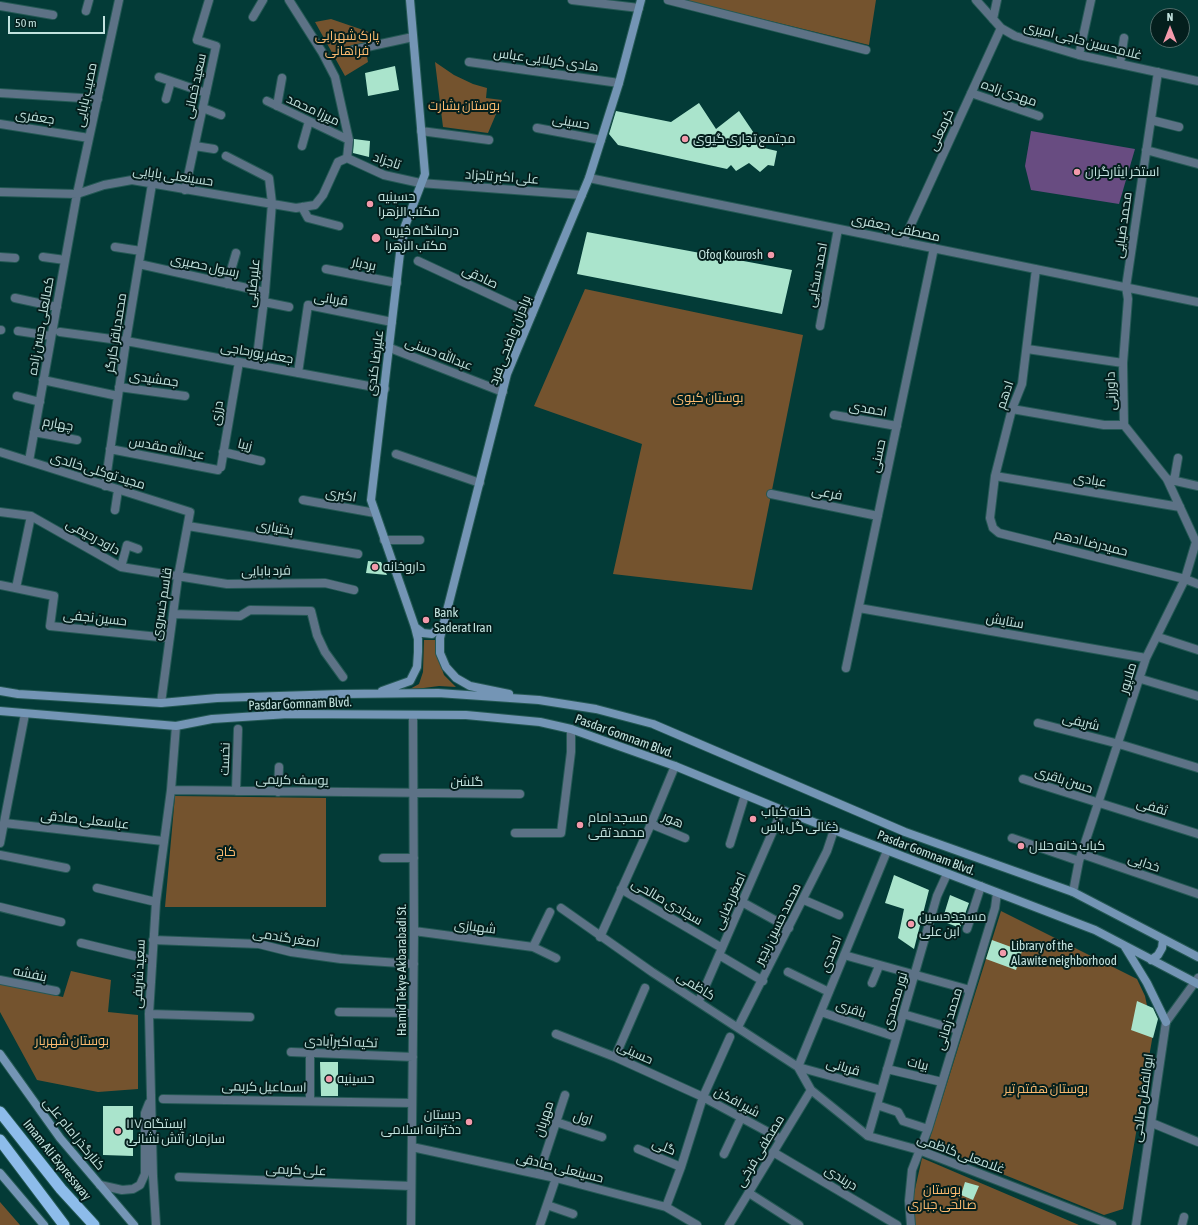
<!DOCTYPE html>
<meta charset="utf-8">
<style>
body{margin:0}
#map{position:relative;width:1198px;height:1225px;overflow:hidden;background:#033b37;font-family:"Asap Condensed",sans-serif}
canvas{display:block}
.north{position:absolute;left:1150px;top:8px;width:40px;height:40px;box-sizing:border-box;background:#041f1d;border:1px solid #506d6a;border-radius:50%;rotate:0deg;font-size:11px;font-weight:700;line-height:16px;text-align:center;color:#c2e2de}
.north::after{content:'';display:block;margin:auto;width:14px;height:18px;background:#f39aab;clip-path:polygon(50% 0,100% 100%,50% 72%,0 100%)}
.scale{position:absolute;left:8px;top:16px;width:97px;height:18px;box-sizing:border-box;border:2px solid #c2e2de;border-top:0;padding-left:5px;font-size:12px;line-height:14px;white-space:nowrap;color:#c2e2de;-webkit-text-stroke:3px #041f1d;paint-order:stroke}
</style>
<div id="map">
<canvas width="1198" height="1225"></canvas>
<div class="north">N</div>
<div class="scale">50 m</div>
</div>
<script>
const context = document.querySelector('canvas').getContext('2d');
context.lineJoin = 'round';
function fill(path, color) { context.fillStyle = color; context.fill(path, 'evenodd'); }
const toPath = rows => new Path2D(rows.map(r => 'M' + r).join(''));
function trace(path, color, width, dash) { context.strokeStyle = color; context.lineWidth = width; context.lineCap = dash ? 'butt' : 'round'; context.setLineDash(dash || []); context.stroke(path); }
function drawText(font, color, halo, rows, align = 'center') {
  context.font = font + ' "Asap Condensed",Cairo,sans-serif'; context.lineWidth = 4; context.setLineDash([]); context.textBaseline = 'middle'; context.strokeStyle = halo; context.fillStyle = color; for (const [text, x, y, turn = 0] of rows) {
    context.save(); context.translate(x, y); context.rotate((+turn || 0) * Math.PI / 180); context.textAlign = isNaN(turn) ? turn : align; if (halo) context.strokeText(text, 0, 0); context.fillText(text, 0, 0); context.restore();
  }
}
const green = toPath([
 [684,0,876,0,869,45],
 [331,19,369,32,364,40,368,62,345,76,315,22],
 [435,62,454,75,473,84,487,88,486,98,502,100,488,133,443,127],
 [585,289,803,335,752,590,613,574,642,444,534,406],
 [424,640,435,640,436,651,444,675,456,687,439,686,408,690,419,684,423,672],
 [175,796,326,798,326,907,165,907],
 [1001,911,1137,979,1145,996,1153,1034,1123,1209,1104,1215,928,1144],
 [71,971,111,980,108,1012,138,1015,138,1089,98,1092,37,1080,0,1012,0,984,63,997],
 [922,1158,1079,1225,914,1225,913,1198],
 [0,1202,20,1225,0,1225]
]);
const water = toPath([
 [1031,131,1135,149,1119,204,1031,190,1025,166]
]);
const building = toPath([
 [395,66,399,90,368,96,365,73],
 [699,103,716,129,739,111,764,148,777,151,774,166,768,165,760,172,749,163,736,171,731,165,727,169,618,145,609,134,616,111,671,122],
 [354,139,370,141,369,157,353,153],
 [587,232,792,270,782,314,577,274],
 [368,561,381,562,387,575,366,573],
 [894,875,929,890,914,949,898,938,904,909,885,903],
 [950,895,969,903,960,928,942,921],
 [992,940,1022,951,1016,970,986,959],
 [1137,1001,1153,1008,1158,1019,1153,1038,1131,1030],
 [320,1062,338,1062,338,1096,321,1096],
 [103,1106,133,1106,133,1156,103,1155],
 [965,1182,979,1186,973,1200,961,1195]
]);
const minor = toPath([
 [289,0,322,52,335,77,349,140,347,158],
 [572,0,639,8],
 [668,0,866,50],
 [997,0,993,19,1001,28,1015,36,1079,55,1198,81],
 [0,6,53,15],
 [86,11,89,0],
 [253,17,263,0],
 [353,50,413,37],
 [1079,55,1091,0],
 [469,62,619,83],
 [1120,64,1124,38],
 [159,77,206,93],
 [0,93,98,99],
 [971,93,1039,116],
 [166,99,171,81],
 [267,101,349,140],
 [277,106,282,78],
 [203,108,221,115],
 [1151,120,1179,127],
 [0,124,89,138],
 [537,128,601,140],
 [421,131,489,140],
 [195,146,214,149],
 [302,146,309,121],
 [1146,150,1198,164],
 [226,156,269,178,272,203,265,292,256,365],
 [347,158,384,175,420,183],
 [589,178,1198,302],
 [185,190,216,46,197,40,209,0],
 [0,192,77,194,104,185,132,180,296,208,315,205,323,195,338,162,347,158],
 [302,207,308,218,339,226],
 [903,242,1001,28],
 [115,247,141,251],
 [0,257,15,258],
 [43,257,65,260],
 [418,261,532,314],
 [139,264,265,292],
 [326,269,397,283],
 [1036,269,1022,384,1012,409,995,476,990,518,993,528,999,533,1185,579,1198,584],
 [227,284,236,253],
 [15,298,57,307],
 [264,302,289,307],
 [820,326,838,229],
 [0,330,1,330],
 [18,331,51,336],
 [60,332,126,341,385,389],
 [390,348,503,392],
 [1027,349,1123,363],
 [298,373,308,305,392,322],
 [43,380,118,396],
 [119,387,185,396],
 [17,396,40,402],
 [1012,409,1104,425,1124,425],
 [834,415,897,426],
 [34,432,77,440],
 [110,449,218,470],
 [0,452,190,512,178,577,161,703],
 [223,452,261,461],
 [396,454,480,483],
 [29,461,77,194,119,0],
 [221,467,239,362],
 [995,476,1180,507],
 [1167,479,1198,486],
 [1174,481,1178,458],
 [105,486,126,341,152,184],
 [771,494,878,516],
 [303,500,375,513],
 [115,510,118,490],
 [0,512,31,516,121,567,227,584,325,583,354,590],
 [188,526,358,554],
 [384,540,420,540],
 [121,567,127,545,138,549],
 [0,585,54,596,50,626,169,638],
 [16,588,31,516],
 [859,608,1146,658],
 [173,614,240,616,250,610,311,611,317,635,325,652,343,677],
 [1158,637,1198,650],
 [846,668,934,248],
 [1141,679,1198,696],
 [1038,723,1119,744,1198,768],
 [1023,779,1198,834],
 [171,790,520,794],
 [236,791,238,729],
 [278,792,279,767],
 [4,823,163,841],
 [651,824,685,838],
 [515,833,561,833,571,752,571,729],
 [1012,838,1079,861],
 [0,843,25,714],
 [730,844,745,795],
 [1082,854,1198,894],
 [0,855,66,868],
 [383,858,414,858],
 [97,888,156,902],
 [621,889,722,948],
 [1073,892,1079,861,1146,658,1185,579,1196,542,1167,479,1124,425,1123,363,1128,299,1126,287,1158,72],
 [804,900,839,915],
 [742,902,789,928],
 [0,907,61,922],
 [561,908,652,972,798,1067,811,1090,868,1136,919,1150,1112,1225],
 [967,929,981,886],
 [414,931,533,947,556,958],
 [600,937,651,824,675,766],
 [153,940,259,944,291,952,341,959,414,964],
 [81,943,152,960],
 [533,947,550,912],
 [719,955,763,981],
 [844,955,970,990],
 [788,972,829,992],
 [0,980,56,991],
 [872,983,879,966],
 [699,1001,782,810],
 [339,1012,413,1013],
 [821,1012,896,1037],
 [149,1014,250,1017],
 [903,1014,958,1030],
 [738,1027,827,851,834,830],
 [556,1034,615,1057,703,1097,781,1139],
 [291,1052,413,1057],
 [615,1057,645,988],
 [887,1069,942,1082],
 [881,1090,798,1067,887,851],
 [163,1099,412,1103],
 [310,1100,310,1053],
 [877,1105,898,1112,903,1121,928,1129],
 [556,1122,602,1137],
 [1152,1123,1198,1142],
 [868,1136,937,896,947,874],
 [412,1147,556,1178,666,1207,697,1225],
 [638,1149,681,1167],
 [773,1152,897,1225],
 [724,1154,741,1118],
 [539,1174,565,1095],
 [179,1177,411,1186],
 [100,1185,122,1190,133,1189,140,1185,145,1174,145,1113,149,1103],
 [749,1193,799,1225],
 [547,1205,573,1214],
 [666,1207,681,1167,703,1097,730,1037],
 [156,1225,153,1176,149,1014,156,902,171,790,176,726],
 [411,1225,414,931,413,715],
 [540,1225,556,1178],
 [729,1225,811,1090],
 [911,1225,909,1201,912,1170,928,1129,995,908,997,893],
 [1136,1225,1166,1022],
 [1182,1225,1184,1217]
]);
const tertiary = toPath([
 [976,0,993,19],
 [420,183,582,195],
 [1166,1022,1198,978]
]);
const secondary = toPath([
 [415,627,423,633,432,634,444,623],
 [0,691,18,694,161,703,217,698,341,694,438,693,539,700,596,709,653,724,905,832,1073,892,1198,957],
 [382,691,410,681,417,667,418,652,418,639,415,627,371,500,400,253,405,226,425,174,410,0],
 [509,694,470,686,456,678,446,667,440,653,440,638,507,374,589,178,619,83,641,0],
 [0,711,176,726,212,719,288,714,466,715,540,722,571,729,675,766,782,810,1095,930,1198,984],
 [1125,947,1147,983,1166,1022],
 [1151,960,1158,955,1162,948,1163,940],
 [0,1054,60,1138,134,1225],
 [0,1173,44,1225]
]);
const trunk = toPath([
 [0,1112,61,1189,94,1225],
 [0,1140,64,1225]
]);
const markers = [
 [685,139,4,"#f39aab"],
 [1077,172,4,"#f39aab"],
 [370,204,4,"#f39aab"],
 [376,238,5,"#f39aab"],
 [771,255,4,"#f39aab"],
 [375,567,4,"#f39aab"],
 [426,620,4,"#f39aab"],
 [753,819,4,"#f39aab"],
 [580,825,4,"#f39aab"],
 [1021,846,4,"#f39aab"],
 [911,924,4,"#f39aab"],
 [1003,953,4,"#f39aab"],
 [329,1079,4,"#f39aab"],
 [469,1122,4,"#f39aab"],
 [118,1131,4,"#f39aab"]
];
const parkNames = [
 ["پارک شهرابی",347,36],
 ["فراهانی",347,51],
 ["بوستان بشارت",464,106],
 ["بوستان کیوی",708,398],
 ["کاج",226,852],
 ["بوستان شهریار",72,1041],
 ["بوستان هفتم تیر",1046,1089],
 ["بوستان",942,1190],
 ["صالحی جباری",942,1205]
];
const streetNames = [
 ["غلامحسین حاجی امیری",1083,41,14],
 ["هادی کربلایی عباس",546,60,8],
 ["سعید خمانی",195,86,-78],
 ["مهدی زاده",1009,93,19],
 ["مصیب بابایی",86,95,-78],
 ["میرزا محمد",313,110,25],
 ["جعفری",35,117,9],
 ["حسینی",571,122,10],
 ["کرمعلی",941,130,-65],
 ["تاجزاد",387,161,18],
 ["حسینعلی بابایی",173,176,8],
 ["علی اکبر تاجزاد",502,177,4],
 ["محمد ضیایی",1123,225,-82],
 ["مصطفی جعفری",896,228,12],
 ["بردبار",364,264,12],
 ["رسول حصیری",205,266,12],
 ["احمد سخایی",817,275,-79],
 ["صادقی",480,277,25],
 ["علیرضایی",253,283,-84],
 ["قربانی",331,299,8],
 ["کمالعلی حسن زاده",41,326,-80],
 ["محمدباقر کارگر",116,333,-81],
 ["برادران واضحی فرد",510,340,-69],
 ["جعفر پورحاجی",257,353,10],
 ["عبدالله حسنی",439,354,21],
 ["علیرضا کندی",375,363,-83],
 ["جمشیدی",154,379,8],
 ["داورزنی",1111,391,-92],
 ["ادهم",1005,395,-71],
 ["احمدی",868,409,10],
 ["درزی",217,413,-80],
 ["چهارم",58,424,10],
 ["زیبا",245,445,13],
 ["عبدالله مقدس",167,448,11],
 ["حسنی",878,456,-78],
 ["مجید توکلی خالدی",98,471,17],
 ["عبادی",1090,480,9],
 ["فرعی",827,493,11],
 ["اکبری",341,495,10],
 ["بختیاری",275,528,10],
 ["داود رحیمی",93,537,29],
 ["حمیدرضا ادهم",1091,543,14],
 ["فرد بابایی",266,571,-1],
 ["قاسم خسروی",162,604,-81],
 ["حسین نجفی",95,618,6],
 ["ستایش",1005,621,10],
 ["ملاپور",1128,678,-73],
 ["Pasdar Gomnam Blvd.",300,704,-2],
 ["شریفی",1081,722,14],
 ["Pasdar Gomnam Blvd.",624,736,20],
 ["نخست",225,759,-88],
 ["یوسف کریمی",292,780,1],
 ["حسن باقری",1064,780,18],
 ["گلشن",467,782],
 ["ثقفی",1152,807,17],
 ["عباسعلی صادقی",85,820,6],
 ["هور",673,820,23],
 ["Pasdar Gomnam Blvd.",926,853,21],
 ["خدایی",1144,863,19],
 ["اصغر رضایی",730,901,-66],
 ["سجادی صالحی",667,902,30],
 ["محمد حسین رنجبر",778,924,-64],
 ["شهبازی",475,927,7],
 ["اصغر گندمی",286,938,9],
 ["احمدی",831,954,-68],
 ["Hamid Tekye Akbarabadi St.",402,970,-90],
 ["بنفشه",30,974,12],
 ["سعید شریفی",139,974,-87],
 ["کاظمی",696,986,32],
 ["نور محمدی",895,1001,-74],
 ["باقری",851,1009,19],
 ["محمد زمانی",949,1019,-73],
 ["تکیه اکبرآبادی",341,1042,2],
 ["حسینی",635,1053,24],
 ["بیات",918,1064,13],
 ["قربانی",843,1067,16],
 ["اسماعیل کریمی",264,1087,1],
 ["ابوالفضل صالحی",1143,1098,-82],
 ["شیر افکن",737,1102,28],
 ["اول",583,1118,18],
 ["مهربان",544,1119,-72],
 ["کنارگذر امام علی",74,1134,51],
 ["گلی",664,1147,22],
 ["مصطفی فرخی",760,1151,-59],
 ["غلامعلی کاظمی",961,1154,20],
 ["Imam Ali Expressway",57,1160,51],
 ["حسینعلی صادقی",560,1168,14],
 ["علی کریمی",296,1170,2],
 ["دربندی",841,1178,31]
];
const poiNames = [
 ["مجتمع تجاری گیوی",693,139],
 ["استخر ایثارگران",1085,172],
 ["حسینیه",378,197],
 ["مکتب الزهرا",378,212],
 ["درمانگاه خیریه",385,231],
 ["مکتب الزهرا",385,246],
 ["Ofoq Kourosh",763,255,"right"],
 ["داروخانه",383,567],
 ["Bank",434,613],
 ["Saderat Iran",434,628],
 ["خانه کباب",761,812],
 ["ذغالی گل یاس",761,827],
 ["مسجد امام",588,818],
 ["محمد تقی",588,833],
 ["کباب خانه حلال",1029,846],
 ["مسجد حسین",919,917],
 ["ابن علی",919,932],
 ["Library of the",1011,946],
 ["Alawite neighborhood",1011,961],
 ["حسینیه",337,1079],
 ["دبستان",461,1115,"right"],
 ["دخترانه اسلامی",461,1130,"right"],
 ["ایستگاه ۱۱۷",126,1124],
 ["سازمان آتش نشانی",126,1139]
];
fill(green, '#74532e');
fill(water, '#684c81');
fill(building, '#aae4cc');
trace(minor, '#255955', 10);
trace(tertiary, '#255955', 10);
trace(secondary, '#255955', 10);
trace(trunk, '#255955', 13);
trace(minor, '#5d7286', 8);
trace(tertiary, '#5d7286', 8);
trace(secondary, '#7495b5', 8);
trace(trunk, '#8dbcea', 11);
for (const [x, y, r, color] of markers) { const dot = new Path2D(); dot.arc(x, y, r, 0, 2 * Math.PI); context.fillStyle = color; context.fill(dot); trace(dot, '#041f1d', 1.5); }
drawText('13px', '#fcba70', '#041f1d', parkNames);
drawText('13px', '#c2e2de', '#041f1d', streetNames);
drawText('13px', '#c2e2de', '#041f1d', poiNames, 'left');
</script>
